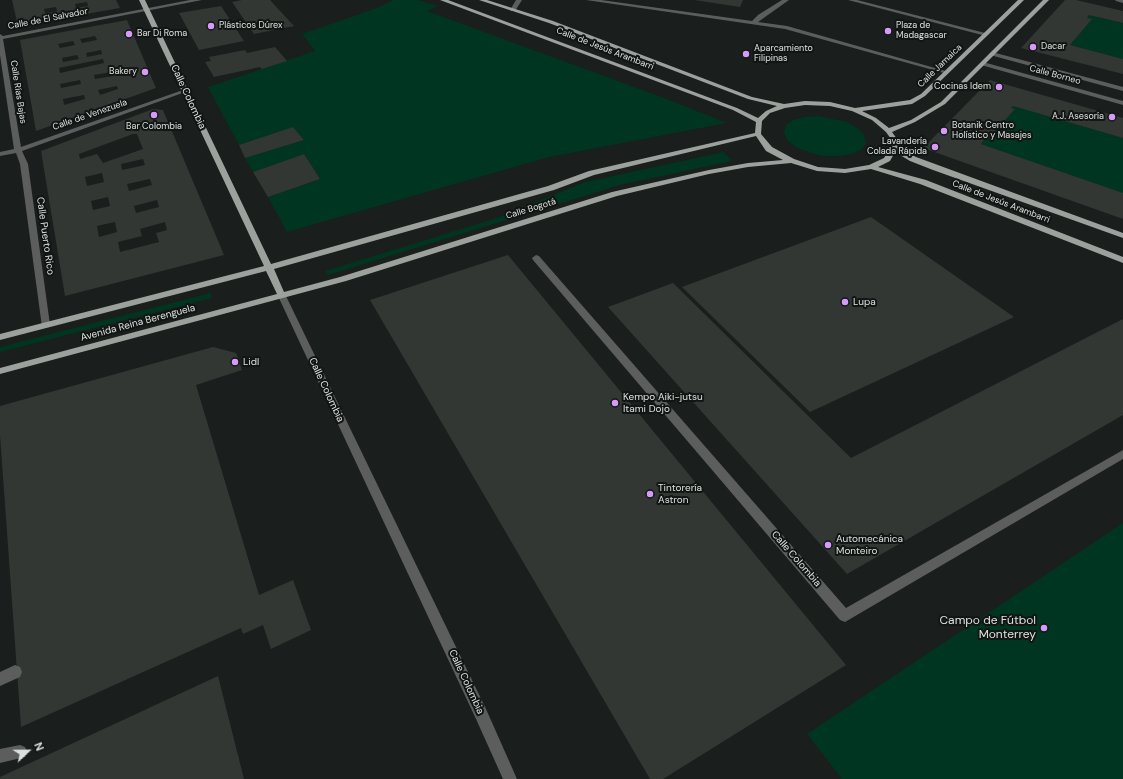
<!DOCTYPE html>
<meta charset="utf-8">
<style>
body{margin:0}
#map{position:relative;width:1123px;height:779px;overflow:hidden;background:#1a1e1c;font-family:"DM Sans",sans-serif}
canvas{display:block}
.north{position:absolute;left:8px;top:731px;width:40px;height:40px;-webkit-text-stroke:3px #111513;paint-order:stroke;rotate:68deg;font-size:11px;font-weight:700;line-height:16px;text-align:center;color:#dde0df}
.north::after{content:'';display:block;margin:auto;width:14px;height:18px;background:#dde0df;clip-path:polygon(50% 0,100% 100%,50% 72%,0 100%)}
</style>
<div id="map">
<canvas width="1123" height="779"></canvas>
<div class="north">N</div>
</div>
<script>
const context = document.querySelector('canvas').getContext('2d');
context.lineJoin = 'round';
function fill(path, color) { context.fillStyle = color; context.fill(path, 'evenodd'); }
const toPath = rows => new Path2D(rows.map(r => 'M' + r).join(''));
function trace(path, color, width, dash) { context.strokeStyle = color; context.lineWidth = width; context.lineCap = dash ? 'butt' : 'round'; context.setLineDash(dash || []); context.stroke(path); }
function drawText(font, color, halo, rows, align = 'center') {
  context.font = font + ' "DM Sans",sans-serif'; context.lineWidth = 4; context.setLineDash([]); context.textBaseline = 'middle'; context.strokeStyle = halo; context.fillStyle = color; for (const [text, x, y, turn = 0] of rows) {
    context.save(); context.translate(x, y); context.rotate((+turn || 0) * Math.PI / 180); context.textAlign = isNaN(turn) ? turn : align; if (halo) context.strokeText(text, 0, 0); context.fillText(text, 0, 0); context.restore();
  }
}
const green = toPath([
 [394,0,418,0,438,6,427,11,664,98,727,123,549,157,287,232,268,197,320,179,304,154,253,172,245,158,304,140,293,127,239,145,208,87,315,51,302,34,374,9],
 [1089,15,1123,23,1123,59,1070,45,1091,19,1087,18],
 [1013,106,1123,138,1123,193,981,144,984,140,987,140,1015,109,1011,108],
 [818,116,847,122,857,128,864,135,866,143,862,149,852,154,839,156,823,156,808,152,796,147,787,140,784,132,786,125,793,120,805,117],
 [724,152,732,161,620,185,328,275,325,271,497,218,585,182],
 [211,293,212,298,0,352,0,347],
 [1123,523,1123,779,842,779,807,734]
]);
const building = toPath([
 [12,0,116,0,120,8,18,26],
 [87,2,88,6,76,8,75,4],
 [56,7,57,11,45,13,44,9],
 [242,0,270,0,294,26,254,34,232,2],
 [694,0,743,0,740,7],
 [1065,0,1076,0,1123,11,1123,23,1089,15,1087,18,1092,19,1070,45,1123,59,1123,74,1021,48],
 [221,6,244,41,199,50,179,13],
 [127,20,156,88,36,131,20,40],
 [95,36,97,40,82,43,80,39],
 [73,41,75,45,60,48,58,44],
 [101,50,102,54,87,57,86,53],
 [77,55,79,59,63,62,62,58],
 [103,59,104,63,60,73,59,68],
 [112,72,113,76,95,79,94,75],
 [80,80,81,84,61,88,60,84],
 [117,86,118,89,100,95,98,90],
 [84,95,85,99,64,105,63,99],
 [275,47,287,61,262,69,260,67,214,77,205,62,211,61,209,57,245,50,247,53],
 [990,80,1123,118,1123,138,1013,106,1011,108,1015,109,987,140,984,140,981,144,1123,193,1123,219,923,148],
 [153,109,163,110,224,255,65,296,41,151],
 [133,134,137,134,143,149,103,163,97,154,80,159,79,154],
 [143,159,145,165,122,170,121,164],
 [102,173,104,182,87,186,85,177],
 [150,179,152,185,129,191,127,184],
 [108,197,110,206,93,210,91,201],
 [157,200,159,207,136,213,134,206],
 [115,222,117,232,99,237,97,226],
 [165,222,167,230,156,233,159,242,120,252,118,242,142,236,140,229],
 [293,127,304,140,245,158,239,145],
 [304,154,320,179,268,197,253,172],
 [871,217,1014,317,810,412,682,287],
 [508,255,846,665,663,779,650,779,370,300],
 [673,283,851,458,1123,319,1123,415,847,574,608,307],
 [213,347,236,353,242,370,196,385,259,595,293,580,311,630,271,649,263,625,243,634,241,628,21,727,0,435,0,406],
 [218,676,244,779,0,779,0,777]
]);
const minor = toPath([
 [190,0,202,0,3,39,21,147,183,90,188,91,22,151,28,164,50,325,45,328,42,327,20,164,16,153,0,156,0,152,14,149,0,55,0,34,3,36,190,0],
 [516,0,522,0,515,11,511,11,510,10,516,0],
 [586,0,601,0,752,21,758,15,782,0,789,0,758,22,787,26,949,72,944,73,785,29,586,0],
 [848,0,857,0,989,34,986,36,848,0],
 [1115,0,1123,0,1123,3,1116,1,1115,0],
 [992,52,1123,87,1123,91,990,55,989,54,992,52],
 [983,62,1123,101,1123,105,981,65,980,64,983,62],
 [536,255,539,256,846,608,1123,450,1123,459,845,622,840,620,533,260,532,258,536,255],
 [282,293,286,296,486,709,517,779,503,779,476,719,278,296,282,293],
 [15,665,20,667,22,672,20,677,0,686,0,672,15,665],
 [20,745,25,747,27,752,25,757,0,763,0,749,20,745]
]);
const major = toPath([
 [139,0,145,0,271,264,548,186,589,171,755,133,756,122,733,110,440,0,448,0,737,108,758,118,766,111,777,106,748,99,549,23,479,0,487,0,553,21,752,97,784,104,805,101,830,102,855,108,910,100,921,94,1018,0,1024,0,925,96,912,104,862,111,876,118,889,128,911,120,941,102,1043,0,1049,0,945,104,915,122,892,132,897,139,898,147,916,157,1123,233,1123,238,933,170,910,161,895,152,890,161,878,167,926,180,1123,257,1123,263,920,184,871,169,845,173,817,171,791,163,748,167,709,174,617,196,346,281,0,374,0,368,277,294,266,271,0,340,0,334,264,266,139,0],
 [805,105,830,106,852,111,872,120,886,132,891,139,890,148,884,158,869,165,845,169,818,167,794,159,772,147,761,134,762,121,770,113,785,108,805,105],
 [756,136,766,151,783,160,748,163,709,170,612,192,340,277,284,292,274,269,554,190,594,175,756,136]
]);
const markers = [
 [211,26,4,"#d69bfa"],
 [888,31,4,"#d69bfa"],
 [129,34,4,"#d69bfa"],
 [1033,47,4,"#d69bfa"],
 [746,54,4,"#d69bfa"],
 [145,72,4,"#d69bfa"],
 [999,87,4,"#d69bfa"],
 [154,115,4,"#d69bfa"],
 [1112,117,4,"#d69bfa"],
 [944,131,4,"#d69bfa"],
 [935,147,4,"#d69bfa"],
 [845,302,4,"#d69bfa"],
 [235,362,4,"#d69bfa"],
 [615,403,4,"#d69bfa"],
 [650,494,4,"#d69bfa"],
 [828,545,4,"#d69bfa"],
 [1044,628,4,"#d69bfa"]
];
const farStreetnames = [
 ["Calle de El Salvador",48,19,-11],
 ["Calle de Jesús Arambarri",605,49,21],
 ["Calle Jamaica",940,66,-44],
 ["Calle Borneo",1055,75,15],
 ["Calle Rías Bajas",18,92,81],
 ["Calle de Venezuela",90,115,-19],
 ["Calle de Jesús Arambarri",1001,202,21],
 ["Calle Bogotá",531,209,-17]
];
const farPoinames = [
 ["Plásticos Dúrex",219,26],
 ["Plaza de",896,26],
 ["Madagascar",896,36],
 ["Bar Di Roma",137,34],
 ["Dacar",1041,47],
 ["Aparcamiento",754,49],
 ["Filipinas",754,59],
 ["Bakery",137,72,"right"],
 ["Cocinas Idem",991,87,"right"],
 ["A.J. Asesoría",1104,117,"right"],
 ["Botanik Centro",952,126],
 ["Holístico y Masajes",952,136],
 ["Bar Colombia",154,127,"center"],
 ["Lavandería",927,142,"right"],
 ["Colada Rápida",927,152,"right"]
];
const streetNames = [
 ["Calle Colombia",188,97,65],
 ["Calle Puerto Rico",45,236,82],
 ["Avenida Reina Berenguela",138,323,-15],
 ["Calle Colombia",326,390,65],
 ["Calle Colombia",796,559,49],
 ["Calle Colombia",466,682,65]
];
const poiNames = [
 ["Lupa",853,302],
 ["Lidl",243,362],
 ["Kempo Aiki-jutsu",623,397],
 ["Itami Dojo",623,409],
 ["Tintorería",658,488],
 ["Astron",658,500],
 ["Automecánica",836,539],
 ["Monteiro",836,551]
];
const nearPoinames = [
 ["Campo de Fútbol",1036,621],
 ["Monterrey",1036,635]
];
fill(green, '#003521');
fill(building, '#323734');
fill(minor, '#5c5e5d');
fill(major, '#9ca19e');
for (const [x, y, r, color] of markers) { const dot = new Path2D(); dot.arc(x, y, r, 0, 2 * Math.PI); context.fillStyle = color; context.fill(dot); trace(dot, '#111513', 1.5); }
drawText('9px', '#dde0df', '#111513', farStreetnames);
drawText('9px', '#dde0df', '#111513', farPoinames, 'left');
drawText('10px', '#dde0df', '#111513', streetNames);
drawText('10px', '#dde0df', '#111513', poiNames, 'left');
drawText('12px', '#dde0df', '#111513', nearPoinames, 'right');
</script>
